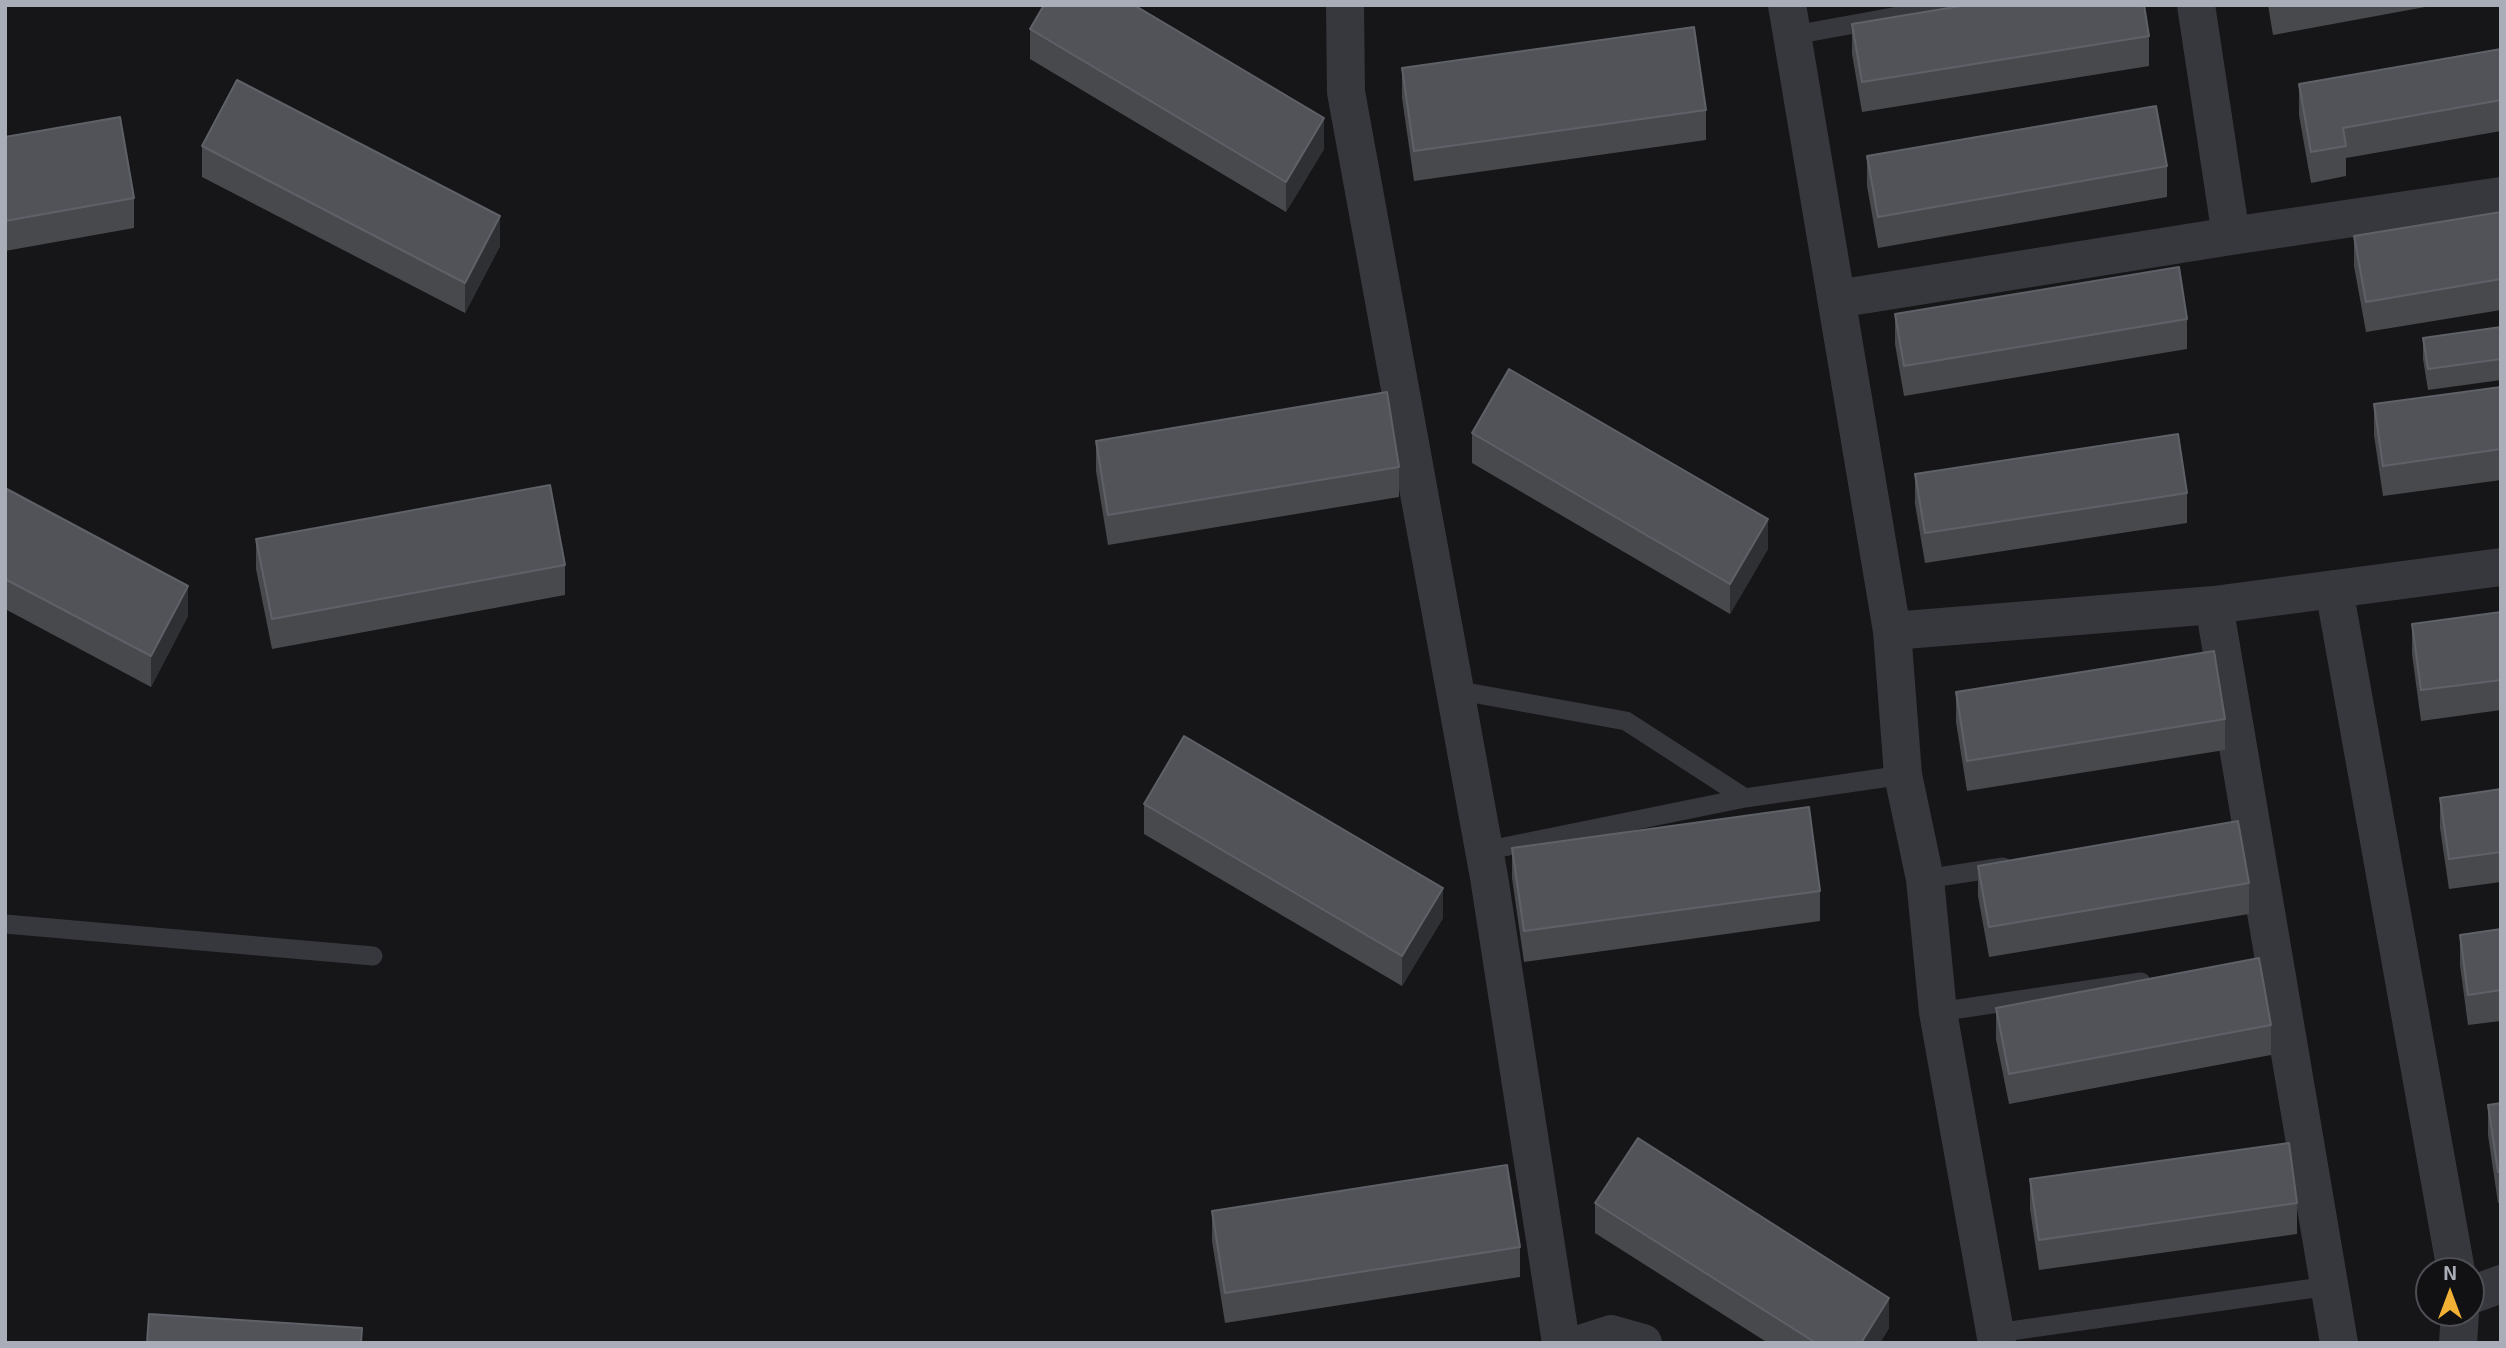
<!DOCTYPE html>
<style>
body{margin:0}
#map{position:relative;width:2506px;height:1348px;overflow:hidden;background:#161618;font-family:"Exo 2",sans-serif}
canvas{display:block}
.frame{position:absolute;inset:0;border:7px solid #a8adb8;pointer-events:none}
.north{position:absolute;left:2415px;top:1257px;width:70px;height:70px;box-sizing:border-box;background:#111113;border:2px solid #4d4f55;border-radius:50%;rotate:0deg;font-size:19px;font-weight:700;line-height:28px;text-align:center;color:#a8adb8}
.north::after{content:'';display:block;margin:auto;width:24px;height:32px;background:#f2b134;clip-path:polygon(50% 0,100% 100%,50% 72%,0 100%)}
</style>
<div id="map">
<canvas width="2506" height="1348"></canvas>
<div class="frame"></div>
<div class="north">N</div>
</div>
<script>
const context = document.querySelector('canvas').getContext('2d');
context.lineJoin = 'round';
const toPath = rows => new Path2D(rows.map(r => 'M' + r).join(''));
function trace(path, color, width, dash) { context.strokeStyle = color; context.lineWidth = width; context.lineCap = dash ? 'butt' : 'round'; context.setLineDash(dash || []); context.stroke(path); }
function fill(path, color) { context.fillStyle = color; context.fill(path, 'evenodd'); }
const lane = toPath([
 [1794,35,1959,5],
 [1455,690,1626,721,1745,798,1903,775],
 [1484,851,1745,798],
 [1925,879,2003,867],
 [5,924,373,956],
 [1938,1012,2141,982],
 [1996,1333,2329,1286]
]);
const street = toPath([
 [1345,5,1346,92,1489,877,1561,1343],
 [1787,5,1892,631,1903,775,1925,879,1938,1012,1997,1343],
 [2196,5,2231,236],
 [1837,299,2231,236,2501,196],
 [2334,589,2456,1271],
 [2214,605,2339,1343],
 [1892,631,2214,605,2501,567],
 [2471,1295,2501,1284],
 [1583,1343,1611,1334,1643,1343],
 [2458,1343,2460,1313]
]);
const wall = toPath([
 [2268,5,2436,5,2273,35],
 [1852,24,2149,36,2149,66,1862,112,1852,54],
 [1030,29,1324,149,1286,212,1030,59],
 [2501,49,2501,131,2346,158,2346,176,2311,183,2299,115,2299,84],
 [1402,68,1706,110,1706,140,1414,181,1402,98],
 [5,137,134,198,134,228,5,251],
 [202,146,500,246,465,313,202,177],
 [1867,156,2167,166,2167,197,1878,248,1867,186],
 [2501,212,2501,310,2366,332,2354,266,2354,236],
 [1895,314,2187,319,2187,349,1904,396,1895,344],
 [2501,327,2501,380,2428,390,2423,359,2423,338],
 [2501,387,2501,480,2383,496,2374,435,2374,404],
 [1472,433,1768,549,1730,614,1472,463],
 [1096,441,1399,467,1399,497,1108,545,1096,471],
 [1915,474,2187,493,2187,523,1925,563,1915,504],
 [5,488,188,616,151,687,5,609],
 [256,539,565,565,565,595,272,649,256,569],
 [2501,612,2501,710,2421,721,2412,654,2412,624],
 [1956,692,2225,719,2225,750,1967,791,1956,722],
 [2501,789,2501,882,2449,889,2440,828,2440,798],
 [1144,804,1443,918,1402,986,1144,834],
 [1512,848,1820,891,1820,921,1524,962,1512,878],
 [1978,866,2249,883,2249,914,1989,957,1978,896],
 [2501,929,2501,1021,2468,1025,2460,965,2460,935],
 [1996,1008,2271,1025,2271,1055,2009,1104,1996,1039],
 [2501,1103,2501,1202,2498,1203,2488,1135,2488,1105],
 [2030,1179,2297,1203,2297,1234,2039,1270,2030,1209],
 [1595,1203,1889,1328,1880,1343,1768,1343,1595,1233],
 [1212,1211,1520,1247,1520,1277,1225,1323,1212,1241]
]);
const shadedWall = toPath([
 [1324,118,1324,149,1286,212,1286,182],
 [500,216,500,246,465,313,465,283],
 [1768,519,1768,549,1730,614,1730,584],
 [188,586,188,616,151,687,151,656],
 [1443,888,1443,918,1402,986,1402,956],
 [1889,1298,1889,1328,1880,1343,1861,1343]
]);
const building = toPath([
 [1044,5,1134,5,1324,118,1286,182,1030,29,1044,5],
 [1967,5,2144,5,2149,36,1862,82,1852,24,1967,5],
 [1694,27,1706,110,1414,151,1402,68,1694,27],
 [2501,49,2501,100,2343,128,2346,146,2311,152,2299,84,2501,49],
 [237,80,500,216,465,283,202,146,237,80],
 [2156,106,2167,166,1878,217,1867,156,2156,106],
 [120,117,134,198,5,221,5,137,120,117],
 [2501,212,2501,279,2366,302,2354,236,2501,212],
 [2179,267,2187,319,1904,366,1895,314,2179,267],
 [2501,327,2501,359,2428,369,2423,338,2501,327],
 [1509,369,1768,519,1730,584,1472,433,1509,369],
 [2501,387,2501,449,2383,466,2374,404,2501,387],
 [1387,392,1399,467,1108,515,1096,441,1387,392],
 [2178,434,2187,493,1925,533,1915,474,2178,434],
 [550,485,565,565,272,619,256,539,550,485],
 [5,488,188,586,151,656,5,579,5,488],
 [2501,612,2501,680,2421,690,2412,624,2501,612],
 [2214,651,2225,719,1967,761,1956,692,2214,651],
 [1184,736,1443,888,1402,956,1144,804,1184,736],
 [2501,789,2501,852,2449,859,2440,798,2501,789],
 [1809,807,1820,891,1524,931,1512,848,1809,807],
 [2238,821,2249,883,1989,927,1978,866,2238,821],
 [2501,929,2501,990,2468,995,2460,935,2501,929],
 [2259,958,2271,1025,2009,1074,1996,1008,2259,958],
 [2501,1103,2501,1172,2498,1172,2488,1105,2501,1103],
 [1638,1138,1889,1298,1861,1343,1816,1343,1595,1203,1638,1138],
 [2289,1143,2297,1203,2039,1240,2030,1179,2289,1143],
 [1507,1165,1520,1247,1225,1293,1212,1211,1507,1165],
 [149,1314,362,1328,361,1343,147,1343,149,1314]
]);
trace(lane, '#37383d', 19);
trace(street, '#37383d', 38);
fill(wall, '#47494d');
fill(shadedWall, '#2f3033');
fill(building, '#525359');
trace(building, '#5f6168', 2);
</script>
